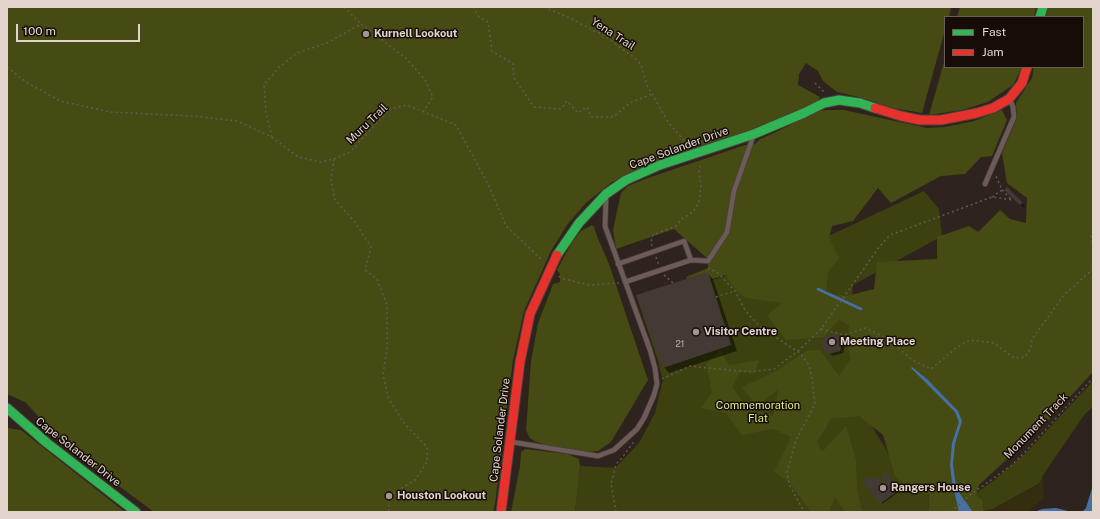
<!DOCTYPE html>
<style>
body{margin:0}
#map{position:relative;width:1100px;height:519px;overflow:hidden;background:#2e231d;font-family:"Public Sans",sans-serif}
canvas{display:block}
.frame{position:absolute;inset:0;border:8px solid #e2d4cd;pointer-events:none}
.legend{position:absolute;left:944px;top:16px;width:140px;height:52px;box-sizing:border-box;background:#160d08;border:1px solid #685d57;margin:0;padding:5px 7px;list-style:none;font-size:12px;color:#e2d4cd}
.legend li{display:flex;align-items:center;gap:8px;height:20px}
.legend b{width:20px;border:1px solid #685d57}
.scale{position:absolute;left:16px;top:24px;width:124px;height:18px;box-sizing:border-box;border:2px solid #e2d4cd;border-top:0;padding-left:5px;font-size:12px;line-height:14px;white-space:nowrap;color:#e2d4cd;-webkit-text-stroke:3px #160d08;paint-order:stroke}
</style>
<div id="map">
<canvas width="1100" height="519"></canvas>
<div class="frame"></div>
<ul class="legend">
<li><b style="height:5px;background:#30b455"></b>Fast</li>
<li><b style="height:5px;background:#e5322d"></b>Jam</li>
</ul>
<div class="scale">100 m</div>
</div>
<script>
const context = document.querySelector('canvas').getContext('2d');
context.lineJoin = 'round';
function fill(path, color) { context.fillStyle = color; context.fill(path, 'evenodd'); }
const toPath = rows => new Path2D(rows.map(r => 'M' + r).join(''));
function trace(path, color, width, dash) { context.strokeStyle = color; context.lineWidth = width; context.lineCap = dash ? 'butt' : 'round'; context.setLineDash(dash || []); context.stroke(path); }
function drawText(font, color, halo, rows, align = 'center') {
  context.font = font + ' "Public Sans",sans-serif'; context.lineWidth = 3; context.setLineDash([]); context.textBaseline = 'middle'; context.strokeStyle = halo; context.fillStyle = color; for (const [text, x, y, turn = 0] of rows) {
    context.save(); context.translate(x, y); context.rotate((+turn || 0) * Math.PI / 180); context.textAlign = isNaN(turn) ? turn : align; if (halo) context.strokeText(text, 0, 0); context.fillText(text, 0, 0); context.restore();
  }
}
const green = toPath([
 [924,191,939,209,942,236,853,285,848,348,859,406,912,491,929,493,928,512,575,512,580,466,615,468,639,443,655,413,662,383,664,380,662,377,658,361,639,304,784,257],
 [1093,381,1093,407,1085,414,1043,475,1040,483,993,509,984,511,983,501,976,496,976,493,993,481,1025,454]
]);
const forest = toPath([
 [7,7,951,7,949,17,945,17,945,30,922,113,893,108,859,97,837,92,823,81,818,71,806,63,799,74,798,85,820,97,817,102,786,116,612,182,586,203,567,225,551,251,524,311,513,360,495,504,493,512,154,512,62,444,52,431,25,402,7,394],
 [960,7,1036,7,1034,17,957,17],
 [1048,7,1093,7,1093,372,1044,425,979,485,976,495,983,501,984,511,983,512,928,512,929,494,912,492,895,476,883,435,859,416,831,419,817,442,822,452,846,426,856,460,857,490,862,512,845,512,835,497,829,512,811,512,789,482,774,472,791,437,773,429,742,435,726,413,701,408,712,392,706,364,720,350,729,365,759,360,755,373,740,372,732,387,748,409,773,416,775,409,778,390,756,406,742,387,776,371,806,351,820,350,839,376,850,360,848,348,849,325,839,320,824,337,786,340,767,315,782,303,746,298,738,293,725,275,691,286,686,277,708,268,708,259,674,229,616,249,613,230,621,193,628,186,648,178,745,145,755,144,760,139,772,134,817,111,827,110,844,110,927,128,945,127,974,121,1002,110,1007,120,992,156,981,157,965,174,941,176,891,203,878,188,853,221,832,226,829,238,839,258,828,272,826,293,847,296,874,289,877,262,937,259,937,237,969,226,978,232,1000,210,1010,219,1026,223,1027,198,1007,183,1002,153,1017,117,1016,103,1032,78,1034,67,1083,67,1083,17,1046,17],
 [945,59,945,67,1022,67,1013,85,988,102,962,110,929,115],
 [592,225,594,227,597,236,609,264,648,380,611,442,598,451,589,452,546,445,534,441,530,438,526,430,531,361,538,323,553,284,560,282,560,274,557,270,571,244,581,231],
 [7,428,21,430,125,512,7,512],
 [525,449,568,454,579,459,580,466,575,512,511,512,520,466,521,452]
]);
const sand = toPath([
 [1043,475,1044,498,1028,512,983,512,993,509,1040,483]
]);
const water = toPath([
 [912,367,927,379,958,411,962,421,955,444,953,464,955,480,960,494,973,512,959,512,952,482,950,465,952,443,959,422,955,412,911,368],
 [1093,485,1093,512,1082,512,1086,508],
 [1056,508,1072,512,1034,512,1042,509]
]);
const shadow = toPath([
 [1007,188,1025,206,1023,207,1005,190],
 [707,273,713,279,737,351,669,373,664,367],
 [842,340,845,345,843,353,833,356,826,351],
 [887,474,900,491,882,504,864,480,882,484,886,481]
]);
const stream = toPath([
 [818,289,861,309]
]);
const building = toPath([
 [1007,187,1023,203,1020,205,1004,190],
 [708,272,731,345,663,368,636,295],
 [834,334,839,336,843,341,840,351,829,354,822,348,822,340,829,335],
 [886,472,899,490,880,504,862,480,867,476,870,480,875,477,876,479,879,478,882,483,884,481,881,476]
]);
const path = toPath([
 [344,7,361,24],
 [473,7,479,17,488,22,492,51,513,64,514,78,534,107,561,109,567,101,578,113,587,107,591,117,613,117,630,103,652,94],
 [544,7,572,19,594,31,602,34,636,59,641,65,647,85,668,122,688,145],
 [7,67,26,82,60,101,110,112,193,116,237,121,272,137,298,157,320,162,334,159,350,152,390,109,407,105,456,125,488,184,506,226,543,261],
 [815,83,825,93],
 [272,137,266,113,264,85,278,68,297,53,327,43,361,24,408,60,425,80,433,97,423,112],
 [334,159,331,181,335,200,355,222,371,247,365,270,377,279,387,305,387,349,383,374,388,397,403,422,427,447,427,462,415,480,389,496,389,512],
 [992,197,1002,190,996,176],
 [1093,231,1091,235,1093,246],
 [652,246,651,242,653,235,676,226,683,218,693,212,699,202,701,185,699,172,701,163],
 [656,257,659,265],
 [708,268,717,272,735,291,745,310,760,327,800,353,809,365,812,378,815,404,796,440,787,472,789,484,804,512],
 [664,275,673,283],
 [559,276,561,278,589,285,619,283],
 [716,297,735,291],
 [821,329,843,335,866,328,890,340,912,360,931,369,956,348,970,340,994,343,1014,358,1025,357,1031,348,1032,339,1064,295,1092,270,1093,264],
 [662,379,690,366,749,372,774,369,798,351,821,329,858,277,879,247,890,235,992,197,1012,200,1002,190],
 [616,512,611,484,616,464,622,458,635,440],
 [951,512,970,495,1012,465,1025,452,1093,378]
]);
const lane = toPath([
 [985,184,1014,117,1013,107,1010,100],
 [618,264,684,241,691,260],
 [625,282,691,260,708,261,727,232,734,191,753,137],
 [512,442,598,456,614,450,637,429,644,418,654,395,657,384,655,368,650,350,605,226,606,200]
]);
const fast = toPath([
 [1040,17,1043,7],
 [557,255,579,223,606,194,626,180,660,165,754,134,804,113,824,103,839,100,860,103,875,108],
 [7,408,47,443,136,512]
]);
const jam = toPath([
 [875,108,901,116,920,120,941,120,977,113,993,108,1009,99,1022,83,1027,67],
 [501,512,520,362,530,314,557,255]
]);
const markers = [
 [366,34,4,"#a3968f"],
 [696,332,4,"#a3968f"],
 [832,342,4,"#a3968f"],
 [883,488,4,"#a3968f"],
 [389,496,4,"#a3968f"]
];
const numberNames = [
 ["21",680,344]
];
const poiNames = [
 ["Kurnell Lookout",374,34],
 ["Visitor Centre",704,332],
 ["Meeting Place",840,342],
 ["Rangers House",891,488],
 ["Houston Lookout",397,496]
];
const streetNames = [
 ["Yena Trail",613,34,33],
 ["Muru Trail",367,124,-44],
 ["Cape Solander Drive",679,148,-20],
 ["Monument Track",1036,426,-46],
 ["Cape Solander Drive",500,430,-83],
 ["Cape Solander Drive",78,452,38]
];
const parkNames = [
 ["Commemoration",758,406],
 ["Flat",758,419]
];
fill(green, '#3d410f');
fill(forest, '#454b12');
fill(sand, '#352d0f');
fill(water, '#4770a7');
fill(shadow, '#0007');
trace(stream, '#4770a7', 2.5);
fill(building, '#433a34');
trace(lane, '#49403b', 6);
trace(fast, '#49403b', 11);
trace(jam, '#49403b', 11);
trace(path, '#655856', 1.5, [2, 3]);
trace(lane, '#6d5b5a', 4.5);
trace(fast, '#30b455', 9);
trace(jam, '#e5322d', 9);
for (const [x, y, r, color] of markers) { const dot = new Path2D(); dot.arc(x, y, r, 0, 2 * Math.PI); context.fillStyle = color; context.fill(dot); trace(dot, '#160d08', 1.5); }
drawText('9px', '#baaea7', null, numberNames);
drawText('bold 11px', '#e2d4cd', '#160d08', poiNames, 'left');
drawText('11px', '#e2d4cd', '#160d08', streetNames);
drawText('11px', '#dbed7e', '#160d08', parkNames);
</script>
